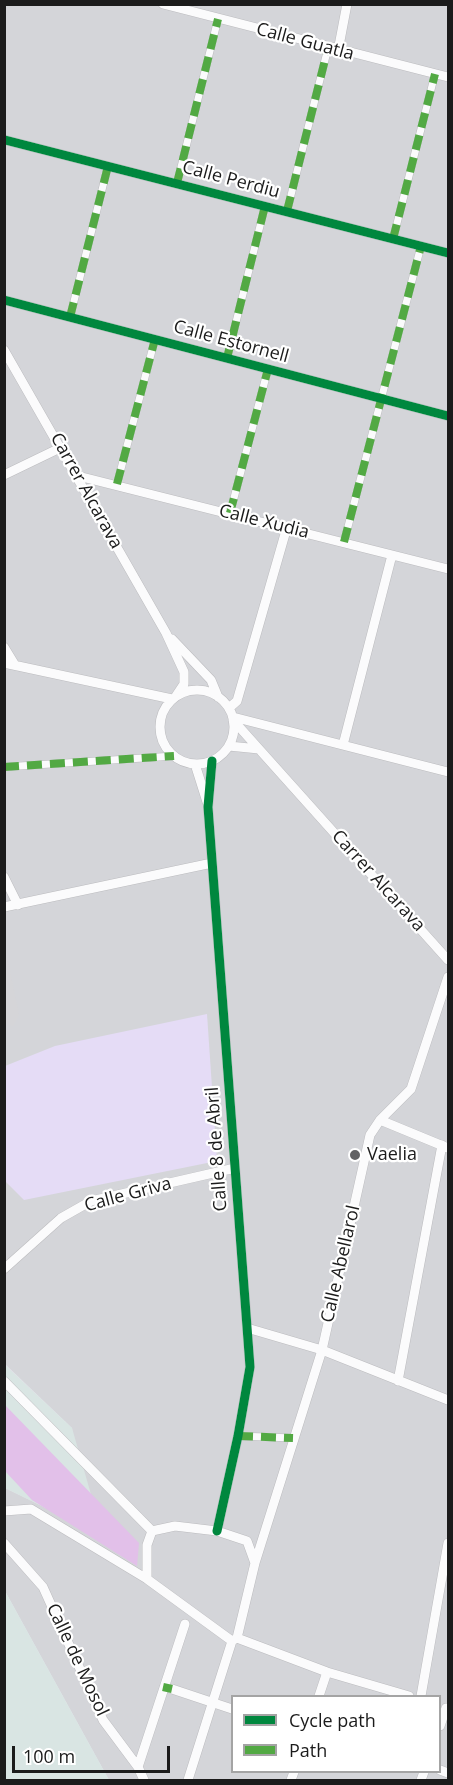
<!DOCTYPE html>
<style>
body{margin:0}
#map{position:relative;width:453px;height:1785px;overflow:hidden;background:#e3e3ea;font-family:"Open Sans",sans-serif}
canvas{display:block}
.frame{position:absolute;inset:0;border:6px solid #1b1b1b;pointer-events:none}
.legend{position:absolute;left:231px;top:1695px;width:210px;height:78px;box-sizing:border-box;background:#fff;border:2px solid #a4a4a4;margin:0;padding:8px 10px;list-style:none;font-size:18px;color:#1b1b1b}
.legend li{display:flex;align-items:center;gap:12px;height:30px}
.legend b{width:30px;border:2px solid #a4a4a4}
.scale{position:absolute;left:12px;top:1746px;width:158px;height:27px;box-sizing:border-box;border:3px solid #1b1b1b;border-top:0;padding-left:8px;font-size:18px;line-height:21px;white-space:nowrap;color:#1b1b1b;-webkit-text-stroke:4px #fff;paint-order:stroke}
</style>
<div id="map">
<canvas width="453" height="1785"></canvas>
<div class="frame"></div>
<ul class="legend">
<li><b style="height:8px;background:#00873e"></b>Cycle path</li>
<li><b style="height:8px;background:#52a943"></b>Path</li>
</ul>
<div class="scale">100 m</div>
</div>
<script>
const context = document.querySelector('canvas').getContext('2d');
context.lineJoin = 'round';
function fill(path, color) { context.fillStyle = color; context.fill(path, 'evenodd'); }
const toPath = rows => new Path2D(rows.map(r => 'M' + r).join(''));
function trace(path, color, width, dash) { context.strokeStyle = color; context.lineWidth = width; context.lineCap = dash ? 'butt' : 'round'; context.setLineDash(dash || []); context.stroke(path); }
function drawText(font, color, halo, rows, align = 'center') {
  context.font = font + ' "Open Sans",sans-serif'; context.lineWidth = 4.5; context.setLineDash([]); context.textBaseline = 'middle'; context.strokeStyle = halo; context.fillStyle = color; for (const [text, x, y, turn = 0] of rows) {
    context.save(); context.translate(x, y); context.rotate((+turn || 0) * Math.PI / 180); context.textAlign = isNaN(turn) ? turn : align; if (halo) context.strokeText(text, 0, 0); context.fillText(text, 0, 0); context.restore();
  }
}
const residential = toPath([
 [5,5,448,5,448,1780,109,1780,5,1591,5,1488,81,1525,72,1428,5,1364],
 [232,1696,440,1696,440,1772,232,1772]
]);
const industrial = toPath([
 [4,1364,72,1428,94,1505,81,1525,5,1488],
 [4,1591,5,1591,109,1780,5,1780]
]);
const education = toPath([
 [207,1014,217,1161,24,1200,5,1181,5,1066,55,1046]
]);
const religious = toPath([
 [4,943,19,1014,13,1026,5,1023]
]);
const grass = toPath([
 [4,1404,139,1543,137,1566,32,1500,5,1471]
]);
const pedestrian = toPath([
 [177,183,218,19],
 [287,211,328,48],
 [393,239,435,74],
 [70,317,108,166],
 [227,358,265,206],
 [117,484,155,339],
 [230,513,268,369],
 [344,542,421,246],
 [4,767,174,756],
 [238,1436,293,1438]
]);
const minor = toPath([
 [163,4,448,77],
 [338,51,347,4],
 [5,140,448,253],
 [4,300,448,416],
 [4,350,166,633,184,672,184,684,176,696],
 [4,475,62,447],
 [78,476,448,569],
 [172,639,211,680,218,697],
 [4,647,15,665],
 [4,663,172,699],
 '160 727a37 37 0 1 1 74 0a37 37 0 1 1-74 0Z',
 [229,708,237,701,287,527],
 [233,717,448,772],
 [233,720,448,960],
 [343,745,392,555],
 [229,746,259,749],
 [212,761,208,807,250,1367,238,1436,217,1531],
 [195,764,207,802],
 [4,877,18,905],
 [4,907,212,863],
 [380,1120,448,1148],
 [4,1269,61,1218,91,1201,235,1168],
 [247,1328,322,1350,448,1400],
 [4,1381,152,1531],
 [398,1381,442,1145],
 [4,1511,31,1509,147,1579],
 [175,1526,217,1531,247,1541,255,1563,237,1638,232,1641,147,1579,147,1545,152,1531,175,1526],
 [4,1543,43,1587,103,1720,138,1767,144,1780],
 [255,1563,322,1350,370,1135,380,1120,411,1089,448,977],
 [237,1638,327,1672,409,1696],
 [172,1689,232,1709],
 [319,1696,327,1672],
 [421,1696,448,1543],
 [440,1726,446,1708],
 [138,1767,185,1624],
 [440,1770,448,1773],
 [188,1780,232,1641],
 [291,1780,294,1772],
 [421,1780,424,1772]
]);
const quiet = toPath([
 [177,183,218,19],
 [287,211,328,48],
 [393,239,435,74],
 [70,317,108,166],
 [227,358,265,206],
 [117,484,155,339],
 [230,513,268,369],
 [344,542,421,246],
 [4,767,174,756],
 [238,1436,293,1438],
 [163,1687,172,1689]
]);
const cycleway = toPath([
 [5,140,448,253],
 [4,300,448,416],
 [212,761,208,807,250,1367,238,1436,217,1531]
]);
const markers = [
 [355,1155,6,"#616163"]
];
const streetNames = [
 ["Calle Guatla",305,42,15],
 ["Calle Perdiu",231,180,15],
 ["Calle Estornell",231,342,15],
 ["Carrer Alcarava",86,491,61],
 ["Calle Xudia",264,522,14],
 ["Carrer Alcarava",378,881,48],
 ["Calle 8 de Abril",217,1149,-94],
 ["Calle Griva",128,1195,-15],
 ["Calle Abellarol",341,1264,-77],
 ["Calle de Mosol",77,1660,65]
];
const poiNames = [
 ["Vaelia",367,1155]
];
fill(residential, '#d4d5d9');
fill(industrial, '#d9e5e3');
fill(education, '#e5dcf6');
fill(religious, '#d5d5d8');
fill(grass, '#e2c0e9');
trace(pedestrian, '#bcbcbf', 8);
trace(minor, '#bcbcbf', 10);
trace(pedestrian, '#fbfbfc', 7);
trace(minor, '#fbfbfc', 9);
trace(quiet, '#52a943', 8, [15, 8]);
trace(cycleway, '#00873e', 9);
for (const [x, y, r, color] of markers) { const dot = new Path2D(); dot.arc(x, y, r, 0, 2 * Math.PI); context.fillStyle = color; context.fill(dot); trace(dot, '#fff', 2); }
drawText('18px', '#1b1b1b', '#fff', streetNames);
drawText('18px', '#1b1b1b', '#fff', poiNames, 'left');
</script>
